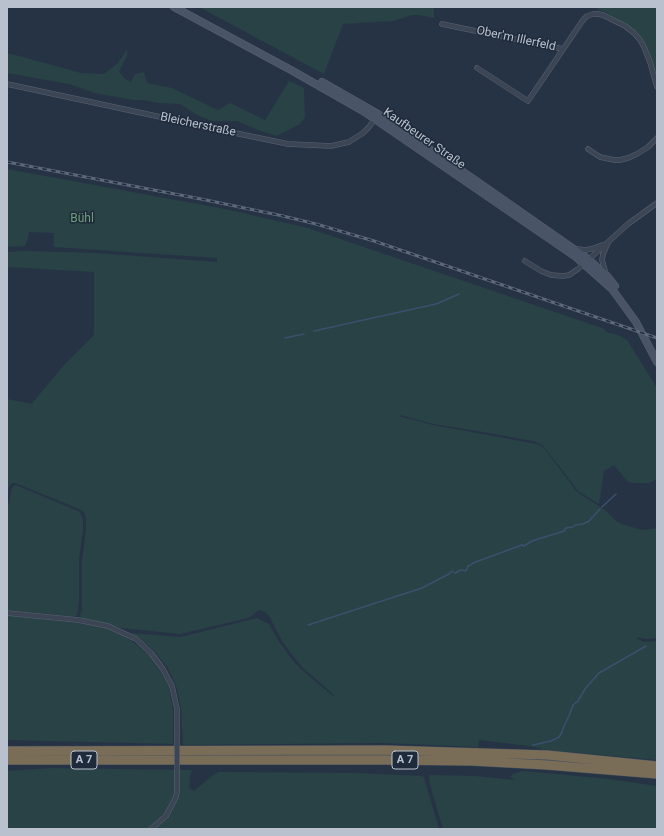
<!DOCTYPE html>
<meta charset="utf-8">
<style>
body{margin:0}
#map{position:relative;width:664px;height:836px;overflow:hidden;background:#263345;font-family:Roboto,sans-serif}
canvas{display:block}
.frame{position:absolute;inset:0;border:8px solid #b9c1ce;pointer-events:none}
</style>
<div id="map">
<canvas width="664" height="836"></canvas>
<div class="frame"></div>
</div>
<script>
const context = document.querySelector('canvas').getContext('2d');
context.lineJoin = 'round';
function fill(path, color) { context.fillStyle = color; context.fill(path, 'evenodd'); }
const toPath = rows => new Path2D(rows.map(r => 'M' + r).join(''));
function trace(path, color, width, dash) { context.strokeStyle = color; context.lineWidth = width; context.lineCap = dash ? 'butt' : 'round'; context.setLineDash(dash || []); context.stroke(path); }
function drawText(font, color, halo, rows, align = 'center') {
  context.font = font + ' Roboto,sans-serif'; context.lineWidth = 3; context.setLineDash([]); context.textBaseline = 'middle'; context.strokeStyle = halo; context.fillStyle = color; for (const [text, x, y, turn = 0] of rows) {
    context.save(); context.translate(x, y); context.rotate((+turn || 0) * Math.PI / 180); context.textAlign = isNaN(turn) ? turn : align; if (halo) context.strokeText(text, 0, 0); context.fillText(text, 0, 0); context.restore();
  }
}
const green = toPath([
 [199,7,434,7,434,18,419,15,413,15,393,21,343,24,324,74],
 [598,7,657,8,657,82,646,47,626,24,616,18,605,12,598,10],
 [127,49,127,56,119,71,124,78,131,82,135,74,144,72,147,83,172,88,218,110,230,103,265,120,289,81,304,88,305,117,300,124,277,136,258,130,237,121,212,121,197,115,180,104,158,103,145,100,134,100,94,93,69,84,7,73,7,53,23,57,81,73,104,74,118,63],
 [7,169,225,209,308,228,605,329,606,332,618,335,627,340,629,343,657,388,657,479,649,483,634,483,628,482,614,465,604,471,599,504,578,491,559,466,544,447,538,443,533,441,483,432,433,424,400,415,399,416,433,425,537,444,544,448,577,492,605,510,616,521,622,524,642,530,657,528,657,638,645,639,638,637,637,639,645,642,657,641,657,760,547,750,529,746,479,740,478,747,383,743,183,745,181,709,176,685,167,667,154,651,138,637,130,633,180,637,257,618,269,624,280,643,294,662,302,670,333,696,334,695,303,668,296,660,282,641,269,616,265,612,259,610,250,617,244,619,180,634,121,628,109,624,83,619,81,618,80,616,82,609,82,561,86,530,86,518,84,512,79,509,15,483,12,483,11,484,8,489,7,497,7,399,32,404,33,402,64,365,94,335,94,272,7,267,7,252,24,251,96,253,217,262,217,258,54,247,54,233,29,232,28,238,25,246,7,247],
 [16,485,78,511,81,514,83,519,83,529,79,560,79,600,78,610,77,615,74,617,7,610,7,511,12,488,14,486],
 [7,615,78,623,107,628,121,634,133,642,150,656,161,672,169,687,173,710,173,744,7,740],
 [51,768,192,770,190,776,189,788,194,791,213,775,219,772,226,772,355,773,421,776,424,777,439,829,7,829,7,771],
 [523,771,609,779,657,786,657,829,443,829,430,785,429,777,430,775,475,776,515,780,510,777,513,774]
]);
const stream = toPath([
 [314,331,436,304,459,294],
 [285,338,304,334],
 [602,507,616,494],
 [308,625,422,588,449,574,452,571,455,573,461,570,466,571,468,566,471,565,473,563,522,545,524,546,532,541,564,531,566,528,573,527,575,525,583,524,589,521,600,509],
 [533,745,551,741,559,737,562,732,564,726,569,716,573,705,578,701,585,689,599,673,646,646]
]);
const street = toPath([
 [442,24,563,49],
 [477,68,528,101,583,20,587,16,593,14,598,14,603,15,625,26,634,33,640,40,644,47,650,62,657,87],
 [7,84,235,133,288,144,331,146,349,142,363,133,369,127,376,117],
 [588,149,600,157,614,160,620,160,628,158,637,154,648,147,657,138],
 [576,249,586,250,595,248,602,245],
 [525,261,541,271,551,275,563,276,569,275,578,269,628,224,657,203],
 [606,274,602,260,603,254,608,243],
 [7,613,78,620,108,626,136,639,151,653,163,669,172,686,177,709,177,733],
 [151,829,166,816,176,797,177,791,177,776]
]);
const secondary = toPath([
 [174,7,291,70,363,111,576,257,612,289,636,322,657,362],
 [322,82,378,114,475,180,588,259,607,276,615,286]
]);
const highway = toPath([
 [7,751,385,750,547,755,657,766],
 [7,760,385,760,471,761,547,765,657,774]
]);
const rail = toPath([
 [7,162,201,199,283,216,316,224,374,241,657,338]
]);
const streetBridge = toPath([
 [177,733,177,776]
]);
const shields = [
 [84,760,26],
 [405,760,26]
];
const shieldNames = [
 ["A 7",84,760],
 ["A 7",405,760]
];
const streetNames = [
 ["Ober'm Illerfeld",516,39,12],
 ["Bleicherstraße",198,125,12],
 ["Kaufbeurer Straße",424,139,35]
];
const parkNames = [
 ["Bühl",82,219]
];
fill(green, '#284246');
trace(stream, '#3c506e', 1.5);
trace(street, '#5a6372', 5.5);
trace(secondary, '#5a6372', 8);
trace(highway, '#45505f', 10);
trace(street, '#3b4554', 4.5);
trace(secondary, '#495467', 7);
trace(highway, '#7a6d58', 9);
trace(rail, '#5d697b', 3);
trace(rail, '#1f2a3a', 1.5, [4.5]);
trace(streetBridge, '#5a6372', 5.5, []);
trace(streetBridge, '#3b4554', 4.5);
for (const [x, y, w] of shields) { const box = new Path2D(); box.roundRect(x - w / 2, y - 9, w, 18, 3); context.fillStyle = '#1f2a3a'; context.fill(box); trace(box, '#b9c1ce', 1); }
drawText('bold 11px', '#b9c1ce', null, shieldNames);
drawText('12px', '#b9c1ce', '#1f2a3a', streetNames);
drawText('12px', '#6f9f7a', '#1f2a3a', parkNames);
</script>
